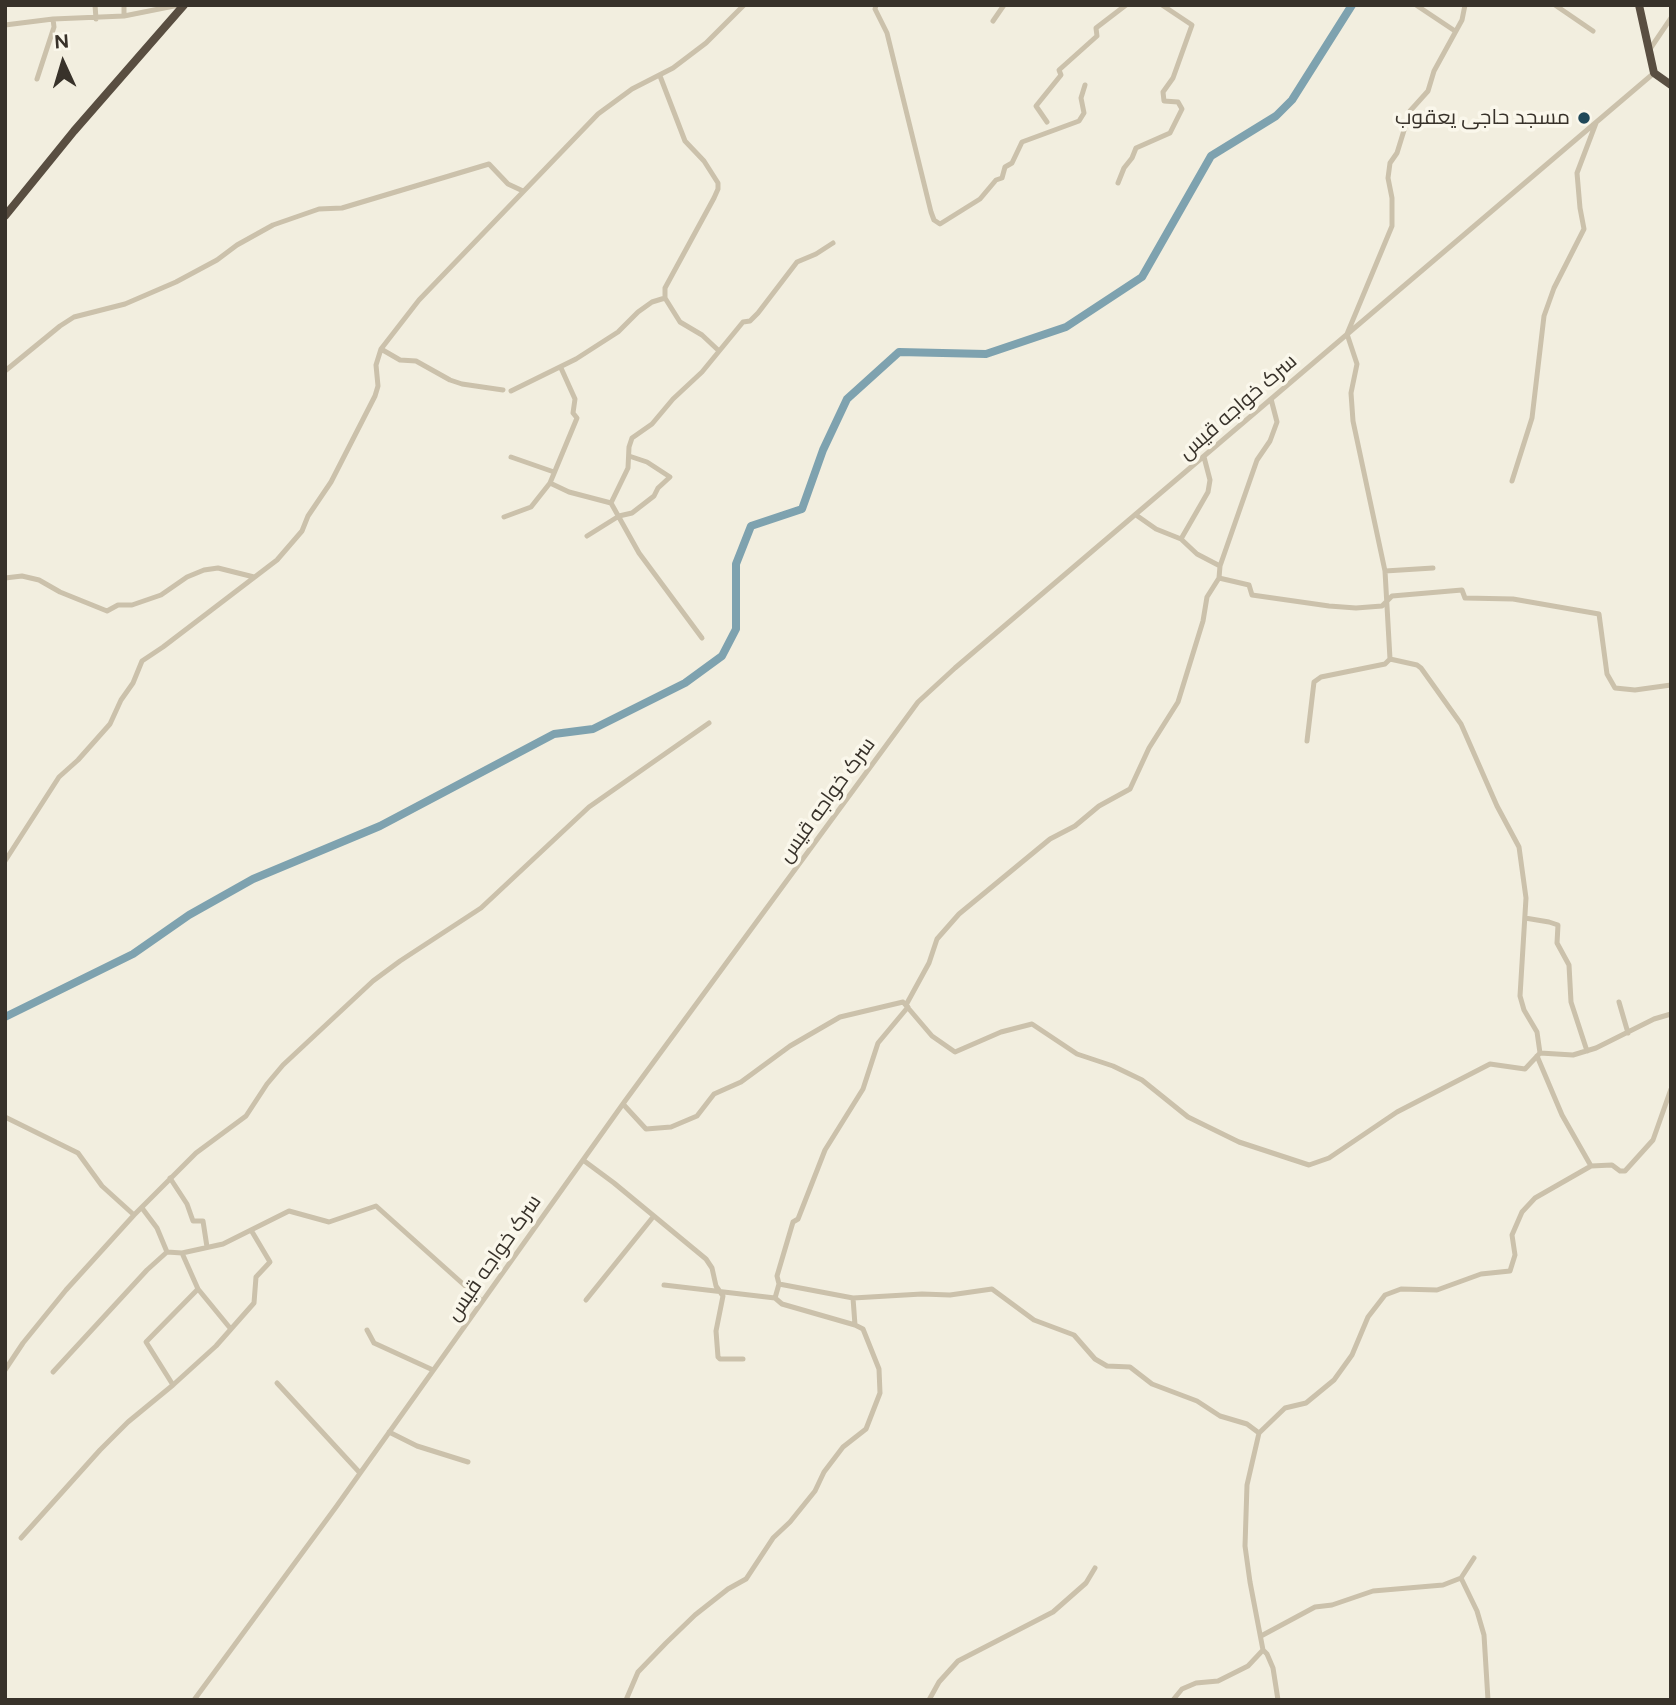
<!DOCTYPE html>
<meta charset="utf-8">
<style>
body{margin:0}
#map{position:relative;width:1676px;height:1705px;overflow:hidden;background:#f2eedf;font-family:Figtree,sans-serif}
canvas{display:block}
.frame{position:absolute;inset:0;border:7px solid #38322a;pointer-events:none}
.north{position:absolute;left:28px;top:28px;width:70px;height:70px;-webkit-text-stroke:5px #faf7eb;paint-order:stroke;rotate:356deg;font-size:19px;font-weight:700;line-height:28px;text-align:center;color:#38322a}
.north::after{content:'';display:block;margin:auto;width:24px;height:32px;background:#38322a;clip-path:polygon(50% 0,100% 100%,50% 72%,0 100%)}
</style>
<div id="map">
<canvas width="1676" height="1705"></canvas>
<div class="frame"></div>
<div class="north">N</div>
</div>
<script>
const context = document.querySelector('canvas').getContext('2d');
context.lineJoin = 'round';
const toPath = rows => new Path2D(rows.map(r => 'M' + r).join(''));
function trace(path, color, width, dash) { context.strokeStyle = color; context.lineWidth = width; context.lineCap = dash ? 'butt' : 'round'; context.setLineDash(dash || []); context.stroke(path); }
function drawText(font, color, halo, rows, align = 'center') {
  context.font = font + ' Figtree,Cairo,sans-serif'; context.lineWidth = 7; context.setLineDash([]); context.textBaseline = 'middle'; context.strokeStyle = halo; context.fillStyle = color; for (const [text, x, y, turn = 0] of rows) {
    context.save(); context.translate(x, y); context.rotate((+turn || 0) * Math.PI / 180); context.textAlign = isNaN(turn) ? turn : align; if (halo) context.strokeText(text, 0, 0); context.fillText(text, 0, 0); context.restore();
  }
}
const river = toPath([
 [5,1017,133,954,189,915,253,879,380,826,554,734,593,729,685,683,722,656,736,629,736,564,751,526,802,509,823,450,847,399,899,352,986,354,1066,327,1142,277,1211,156,1276,116,1292,100,1352,5]
]);
const minor = toPath([
 [95,5,96,19],
 [124,5,124,16],
 [876,5,875,9,887,33,931,212,934,220,940,224,980,199,996,180,1002,178,1005,167,1012,163,1022,142,1079,121,1084,113,1081,98,1085,85],
 [1416,5,1455,31],
 [1555,5,1593,31],
 [993,21,1004,5],
 [5,25,53,19,124,16,179,5],
 [1650,49,1671,18],
 [37,79,54,27,53,19],
 [1047,122,1036,106,1061,75,1059,70,1097,36,1096,28,1126,5],
 [1118,183,1124,168,1132,158,1136,148,1170,133,1182,109,1178,102,1164,101,1163,92,1173,78,1192,25,1162,5],
 [665,298,680,322,702,335,718,350],
 [381,349,400,360,416,361,450,380,462,384,503,390],
 [5,371,60,326,74,317,125,304,176,282,217,260,237,245,273,225,319,209,342,208,489,164,508,184,523,191],
 [511,391,576,359,618,332,638,312,652,302,665,298,665,288,714,198,718,189,718,183,704,161,685,141,660,76],
 [511,457,554,472],
 [1512,481,1532,418,1544,316,1554,288,1584,229,1580,208,1577,173,1596,123],
 [550,483,569,492,611,503],
 [1136,515,1156,529,1181,539,1197,554,1220,566],
 [504,517,531,507,550,483,577,418,573,413,575,399,561,368],
 [587,536,619,516,632,513,654,496,658,488,670,477,647,462,629,456],
 [1181,539,1208,492,1210,480,1204,457],
 [1385,571,1433,568],
 [5,578,22,576,39,580,60,592,107,611,118,605,132,605,161,595,187,577,204,570,218,568,254,577],
 [1219,578,1249,585,1252,595,1329,606,1356,608,1382,606,1392,596,1462,590,1465,598,1513,599,1599,614,1607,674,1615,688,1635,690,1671,685],
 [702,638,639,553,611,503,628,468,629,447,632,438,652,424,673,399,702,372,743,322,750,321,758,313,797,262,816,254,833,243],
 [1390,659,1417,665,1421,668,1461,724,1497,806,1519,847,1526,898,1520,996,1524,1010,1537,1032,1540,1053],
 [1307,741,1314,682,1321,677,1385,664,1390,659,1385,571,1353,421,1351,393,1357,364,1347,334,1392,226,1392,198,1388,178,1390,163,1397,153,1410,111,1428,91,1434,71,1462,20,1465,5],
 [5,861,59,777,78,760,110,724,121,700,133,683,142,661,163,647,277,560,302,531,308,516,331,482,375,396,378,386,376,365,381,349,419,300,598,114,632,89,673,68,706,43,744,5],
 [1525,918,1549,922,1558,925,1557,943,1569,965,1571,1002,1587,1051],
 [1619,1002,1628,1033],
 [906,1005,929,963,937,939,959,914,1050,839,1075,826,1099,806,1130,789,1149,748,1178,702,1203,621,1207,597,1219,578,1220,566,1257,460,1270,441,1277,422,1271,399],
 [1537,1056,1562,1115,1591,1166],
 [623,1104,646,1129,671,1127,697,1116,714,1094,741,1082,790,1046,840,1017,903,1002,932,1036,955,1052,1001,1032,1032,1024,1077,1054,1113,1066,1142,1080,1188,1117,1239,1142,1309,1165,1329,1158,1397,1112,1490,1064,1525,1069,1540,1053,1573,1055,1596,1048,1654,1019,1671,1014],
 [5,1117,78,1153,102,1186,134,1215],
 [583,1160,614,1183,706,1259,712,1268,716,1286,723,1296,716,1331,718,1357,720,1359,743,1359],
 [170,1178,187,1204,193,1221,203,1221,207,1247],
 [142,1208,157,1228,167,1252],
 [182,1253,198,1289,230,1328],
 [779,1284,853,1298,922,1294,950,1295,992,1289,1034,1320,1074,1335,1095,1359,1107,1366,1130,1367,1152,1384,1197,1401,1220,1416,1247,1424,1259,1433],
 [664,1285,775,1298,782,1304,855,1325],
 [775,1298,779,1284,777,1276,793,1222,798,1219,825,1150,863,1089,878,1043,908,1007],
 [586,1300,653,1217],
 [367,1330,374,1343,433,1370],
 [5,1370,23,1343,66,1290,134,1215,196,1153,246,1116,267,1084,283,1065,373,981,400,961,481,908,589,807,709,723],
 [53,1372,147,1270,167,1252,182,1253,223,1244,289,1211,329,1222,376,1206,482,1301],
 [277,1383,360,1473],
 [173,1385,146,1342,198,1289],
 [389,1432,417,1446,468,1462],
 [21,1538,100,1450,128,1422,173,1385,216,1346,254,1303,256,1277,270,1262,251,1230],
 [1461,1578,1477,1611,1484,1635,1488,1700],
 [1261,1636,1315,1607,1332,1605,1373,1591,1443,1585,1461,1578,1474,1558],
 [194,1700,336,1507,625,1101,918,702,955,668,1654,73],
 [626,1700,638,1672,666,1643,695,1615,728,1589,746,1579,773,1538,790,1522,815,1491,824,1472,843,1447,866,1429,880,1393,879,1369,863,1329,855,1325,853,1298],
 [929,1700,939,1682,958,1661,1053,1612,1086,1583,1095,1568],
 [1173,1700,1182,1689,1196,1683,1218,1681,1248,1666,1263,1650],
 [1278,1700,1273,1668,1267,1654,1263,1650,1250,1582,1245,1546,1247,1485,1259,1433,1285,1408,1306,1403,1334,1380,1352,1355,1368,1317,1385,1295,1401,1289,1437,1290,1481,1274,1510,1271,1515,1255,1512,1235,1522,1212,1535,1198,1591,1166,1612,1165,1620,1171,1625,1171,1653,1140,1671,1089]
]);
const highway = toPath([
 [1639,5,1654,73,1671,85],
 [5,216,74,131,184,5]
]);
const markers = [
 [1584,118,7,"#204859"]
];
const poiNames = [
 ["مسجد حاجی یعقوب",1570,118]
];
const streetNames = [
 ["سرک خواجه قیس",1238,407,-41],
 ["سرک خواجه قیس",827,800,-54],
 ["سرک خواجه قیس",494,1258,-55]
];
trace(river, '#7ea2af', 8);
trace(minor, '#cbc1ab', 5);
trace(highway, '#594e41', 8);
for (const [x, y, r, color] of markers) { const dot = new Path2D(); dot.arc(x, y, r, 0, 2 * Math.PI); context.fillStyle = color; context.fill(dot); trace(dot, '#faf7eb', 2.5); }
drawText('21px', '#38322a', '#faf7eb', poiNames, 'right');
drawText('21px', '#38322a', '#faf7eb', streetNames);
</script>
